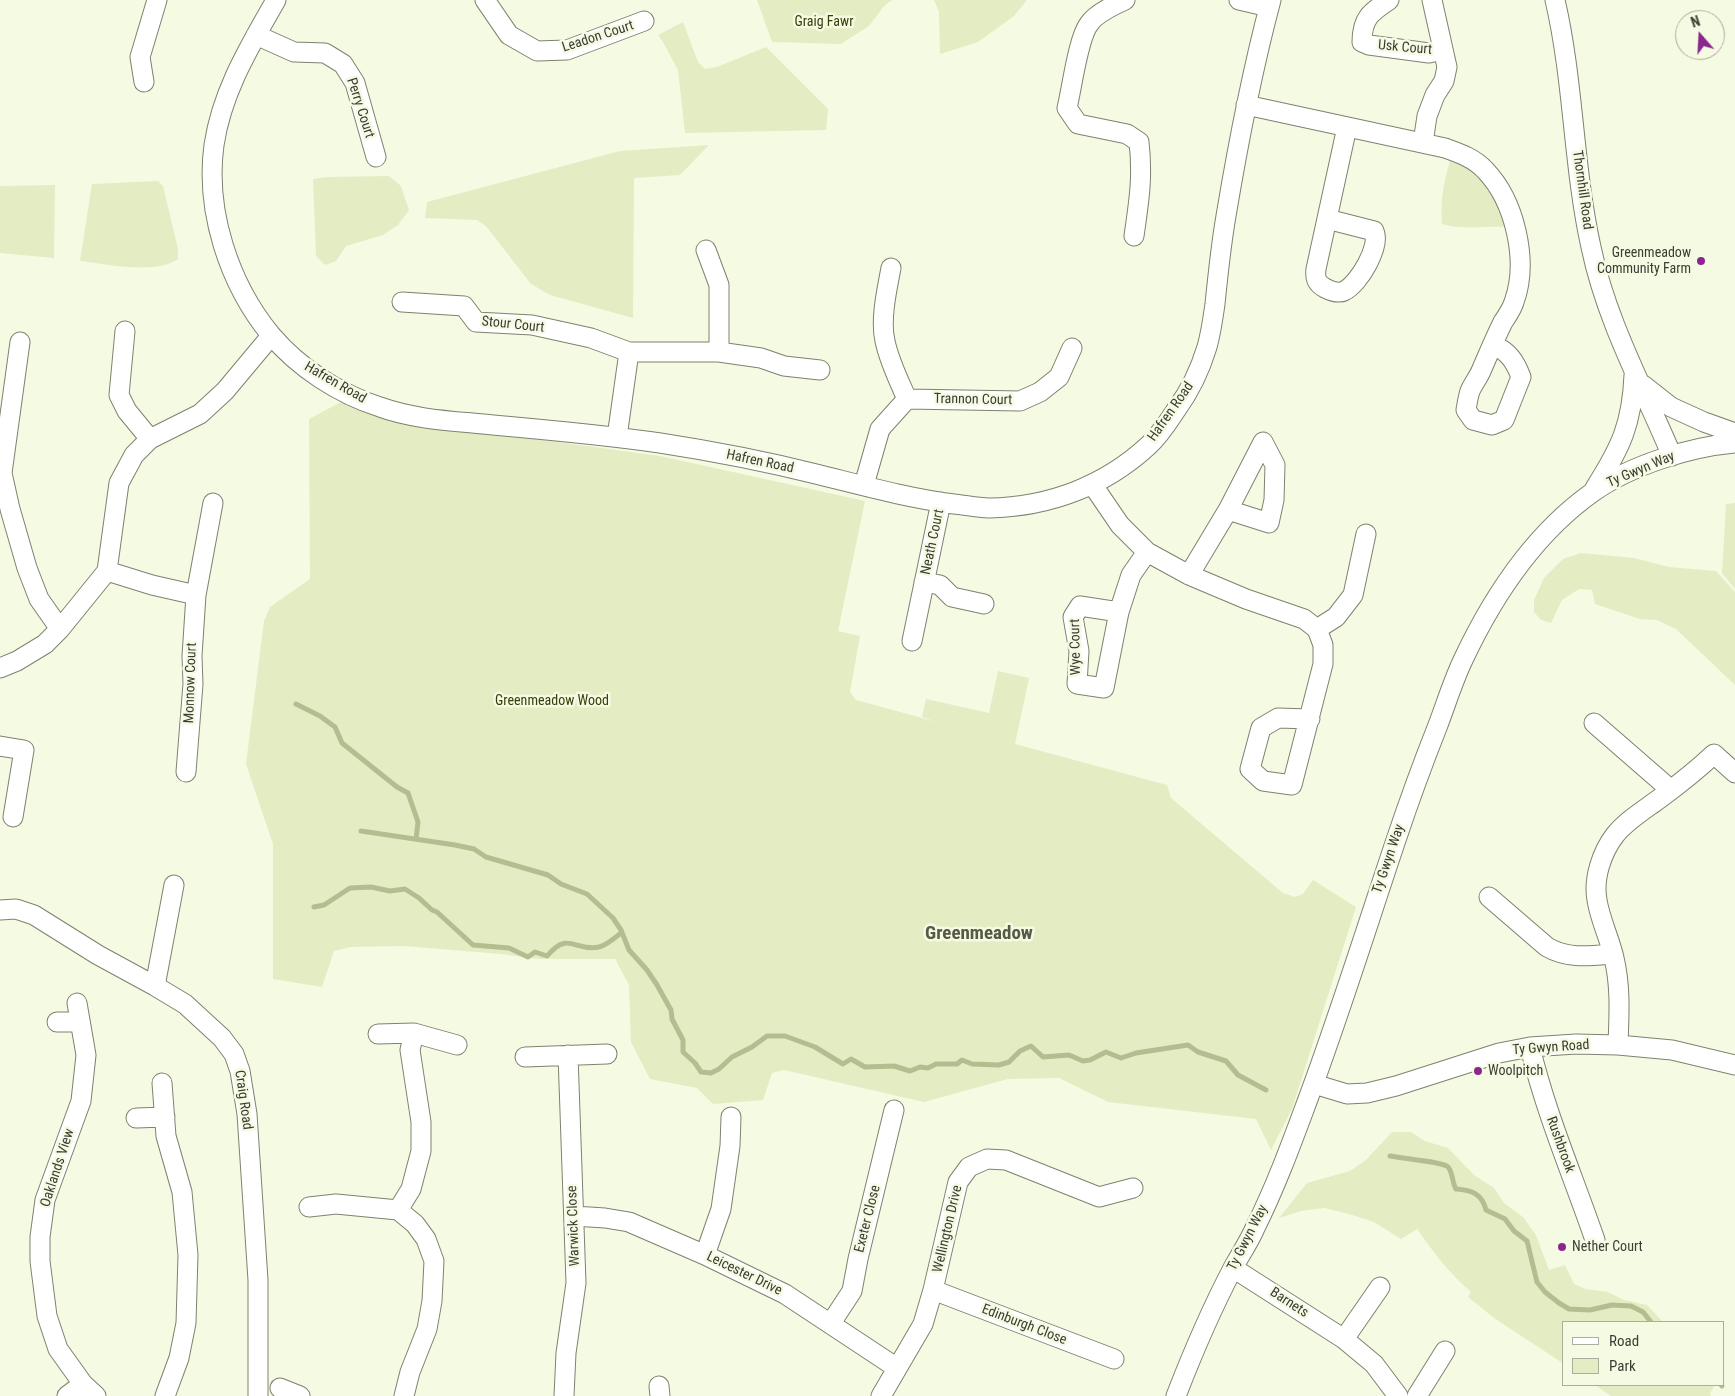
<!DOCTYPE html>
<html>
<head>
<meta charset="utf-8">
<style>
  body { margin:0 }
  #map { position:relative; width:1735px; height:1396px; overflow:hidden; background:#f5fae3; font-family:"Roboto Condensed",sans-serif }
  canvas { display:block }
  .legend { position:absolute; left:1562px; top:1321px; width:162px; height:65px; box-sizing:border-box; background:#f5fae3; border:1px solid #abae9d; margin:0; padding:6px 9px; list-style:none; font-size:15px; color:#3b3d34 }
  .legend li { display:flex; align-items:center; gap:10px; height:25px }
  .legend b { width:25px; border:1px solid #abae9d }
  .north { position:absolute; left:1675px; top:10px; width:50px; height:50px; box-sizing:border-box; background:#f5fae3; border:1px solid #abae9d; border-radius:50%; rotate:341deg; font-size:14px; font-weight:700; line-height:20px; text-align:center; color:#3b3d34 }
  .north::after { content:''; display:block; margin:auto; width:18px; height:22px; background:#8a268e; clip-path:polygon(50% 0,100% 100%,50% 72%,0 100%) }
</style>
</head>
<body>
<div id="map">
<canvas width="1735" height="1396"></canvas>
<ul class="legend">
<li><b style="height:6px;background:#fff"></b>Road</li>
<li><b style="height:14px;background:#e4ecc4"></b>Park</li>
</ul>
<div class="north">N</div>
</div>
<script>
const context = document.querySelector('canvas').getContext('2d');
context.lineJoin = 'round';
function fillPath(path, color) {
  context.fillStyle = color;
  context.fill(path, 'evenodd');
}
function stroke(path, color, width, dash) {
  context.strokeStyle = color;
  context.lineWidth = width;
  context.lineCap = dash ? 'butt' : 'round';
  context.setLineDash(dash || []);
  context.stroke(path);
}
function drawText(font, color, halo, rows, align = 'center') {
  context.font = font + ' "Roboto Condensed",sans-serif';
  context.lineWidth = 5;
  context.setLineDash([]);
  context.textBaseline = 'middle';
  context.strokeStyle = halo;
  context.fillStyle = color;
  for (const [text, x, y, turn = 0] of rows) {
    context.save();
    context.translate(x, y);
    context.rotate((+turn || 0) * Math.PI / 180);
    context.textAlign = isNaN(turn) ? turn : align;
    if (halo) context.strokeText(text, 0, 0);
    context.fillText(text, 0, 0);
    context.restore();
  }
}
const green = new Path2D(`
  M 757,0 L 892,0 L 884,6 L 869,26 L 841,44 L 772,42 Z
  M 934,0 L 1027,0 L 1014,16 L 978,42 L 940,54 L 939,12 Z
  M 683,22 L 698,62 L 705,69 L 717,67 L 766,47 L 828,109 L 826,130 L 685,133 L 678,70 L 663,42 L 658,35 Z
  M 709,145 L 680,175 L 634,178 L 633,318 L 550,295 L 531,284 L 486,226 L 477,220 L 425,218 L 427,202 L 620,151 Z
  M 1451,157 L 1480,175 L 1495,194 L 1507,227 C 1486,226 1462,230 1442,224 C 1440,199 1444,181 1451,157 Z
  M 389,176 L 401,186 L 409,210 L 398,225 L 383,235 L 346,246 L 336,261 L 325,265 L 316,256 L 313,179 L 326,177 Z
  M 158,181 L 163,186 L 178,249 L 178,259 C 156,275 106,264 80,261 L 92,184 Z
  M 55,185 L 54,258 L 0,253 L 0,186 Z
  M 343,401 L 401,423 L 506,435 L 660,456 L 865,501 L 838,631 L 860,636 L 850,692 L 856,700 L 937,722 L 922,717 L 926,699 L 989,713 L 998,671 L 1029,678 L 1015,744 L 1167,785 L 1171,798 L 1283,893 L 1295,897 L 1303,894 L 1313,880 L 1356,907 L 1292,1109 L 1271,1150 L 1256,1119 L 1108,1102 L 1059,1078 L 1008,1079 L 924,1102 L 784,1070 L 772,1073 L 763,1100 L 713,1104 L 697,1088 L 650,1079 L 631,1042 L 629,985 L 615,959 L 538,959 L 501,954 L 403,946 L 351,947 L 334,951 L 322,987 L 273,979 L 273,844 L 246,764 L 264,621 L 270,607 L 310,579 L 309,419 Z
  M 1735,503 L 1735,589 L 1722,573 L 1726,504 Z
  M 1581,553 L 1634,558 L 1669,567 L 1716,571 L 1735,592 L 1735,685 L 1676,629 L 1657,620 L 1640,619 L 1595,604 L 1592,590 L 1579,589 L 1562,600 L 1551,623 L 1541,620 L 1534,612 L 1534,600 L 1544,578 L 1563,559 Z
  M 1392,1132 L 1411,1132 L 1425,1141 L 1448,1148 L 1474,1175 L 1494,1188 L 1504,1203 L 1523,1217 L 1536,1235 L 1549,1270 L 1565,1265 L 1574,1284 L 1586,1289 L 1608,1292 L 1624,1300 L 1647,1305 L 1663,1322 L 1564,1322 L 1564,1364 L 1494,1318 L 1468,1297 L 1471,1292 C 1450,1274 1433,1252 1417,1229 L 1401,1239 L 1374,1222 L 1349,1214 L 1324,1208 L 1301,1211 L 1279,1218 L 1307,1183 L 1350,1171 L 1366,1160 Z
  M 1595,1385 L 1715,1385 L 1710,1393 L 1711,1396 L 1611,1396 Z`);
const stream = new Path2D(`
  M 296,704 L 320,716 L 335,727 L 342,743 L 397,787 L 408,793 L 418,822 L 416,839
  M 361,831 L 455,845 L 474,849 L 486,857 L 548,875 L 561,884 L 587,894 L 613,918 L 621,930 L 629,950 L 647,970 L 657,985 L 671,1010 L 672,1019 L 683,1040 L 683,1052 L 695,1063 L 701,1072 L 711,1073 L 719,1069 L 732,1057 L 752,1047 L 767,1036 L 785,1036 L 815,1047 L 843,1064 L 851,1059 L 865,1067 L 894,1066 L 910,1071 L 920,1067 L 928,1068 L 936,1064 L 957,1064 L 962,1060 L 972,1064 L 999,1065 L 1009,1062 L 1020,1051 L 1031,1046 L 1043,1057 L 1069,1055 L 1083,1061 L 1090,1060 L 1106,1052 L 1121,1058 L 1136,1053 L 1188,1045 L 1198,1052 L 1226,1061 L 1238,1075 L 1266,1090
  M 314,907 L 324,905 L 350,888 L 371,887 L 390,891 L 405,889 L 419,898 L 432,910 L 437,912 L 473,945 L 509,948 L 528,957 L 535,952 L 547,956 C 569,930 574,952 599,947 C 607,945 616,937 622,932
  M 1390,1156 C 1400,1158 1444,1162 1448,1167 C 1453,1172 1452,1183 1456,1189 C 1472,1190 1482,1194 1486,1210 L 1505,1219 L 1514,1231 L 1527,1241 L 1537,1282 L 1545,1292 L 1559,1303 L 1569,1309 L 1590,1310 L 1612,1305 L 1631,1306 L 1643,1312 L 1651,1322
  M 1721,1385 L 1722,1386`);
const minor = new Path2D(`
  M 276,0 C 250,46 222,91 214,145 C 205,211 229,284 271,335 C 299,368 339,394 380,407 C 416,420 455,421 493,425 C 549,430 605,435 660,443 C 712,451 764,461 816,474 C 861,485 907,498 954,504 C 965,505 977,508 989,508 C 1049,507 1105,486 1149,445 C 1160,435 1168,422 1176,410 C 1190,391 1200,370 1207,347 C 1211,333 1213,318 1215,304 C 1218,274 1221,245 1226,216 C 1238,144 1252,71 1271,0
  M 485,0 L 509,35 L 537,51 L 567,50 L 644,21
  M 1125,0 C 1114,5 1095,14 1089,24 C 1078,38 1072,88 1067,108 L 1078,124 L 1127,134 L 1139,142 C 1143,177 1139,201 1134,236
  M 1239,0 L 1269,7
  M 1389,0 C 1371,12 1362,18 1362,42 L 1369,45 L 1429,53 L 1443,50
  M 1555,0 C 1574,82 1573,166 1591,247 C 1606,320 1643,387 1672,456
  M 256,35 L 294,52 L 325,53 L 343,64 L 355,83 L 376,157
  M 144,82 L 140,57 L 157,0
  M 1246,105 L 1445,148 C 1459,153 1474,158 1485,170 C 1515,201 1529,261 1514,302 C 1512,309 1507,316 1503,322 C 1495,338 1488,355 1481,371 C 1478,378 1473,384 1470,391 C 1468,397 1467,404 1466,410 L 1473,420 L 1492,425 L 1504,420 L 1521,377 C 1515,361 1508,351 1493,345
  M 1423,143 L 1427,116 L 1435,95 L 1444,81 L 1447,67 L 1432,0
  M 1327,219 L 1374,231 C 1381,246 1359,284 1344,291 C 1338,294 1331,291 1325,288 C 1316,283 1315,278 1316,269 L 1347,127
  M 706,250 L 719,285 L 719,352
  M 891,268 C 887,289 880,320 885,341 C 889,361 899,381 907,399 L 1020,401 L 1040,392 L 1059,377 L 1072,348
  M 402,302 L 464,306 L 476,322 L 532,325 L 591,338 L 629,352 L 719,352 L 761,358 L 784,366 L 820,370
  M 125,331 L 119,395 L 127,411 L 150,439
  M 20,342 L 2,473 L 10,509 L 27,568 L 39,599 L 60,629
  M 1643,385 L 1671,407 L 1704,422 L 1735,433
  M 617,437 L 629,352
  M 1092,484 L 1120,525 L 1147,552 L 1189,575 L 1246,599 L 1304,619 L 1317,629 L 1323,645 L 1323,664 L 1292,785 L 1263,781 L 1250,769 L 1261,728 L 1278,718 L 1310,719
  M 864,485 L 880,429 L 907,399
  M 1595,488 C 1621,447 1632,424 1634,375
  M 107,571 L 152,585 L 196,595
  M 1189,575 L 1228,510 L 1263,442 L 1275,465 L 1274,500 L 1269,523 L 1228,510
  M 924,582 L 940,585 L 952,597 L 984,604
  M 1119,612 L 1080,606 L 1073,617 L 1079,651 L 1077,684 L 1104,688 L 1119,612 L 1131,575 L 1147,552
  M 1317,629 L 1336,617 L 1353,595 L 1366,534
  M 912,641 L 941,502
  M 0,668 L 17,661 L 45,644 L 60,629 L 107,571 L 119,483 L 134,455 L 150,439 L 200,414 L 225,391 L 271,336
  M 1594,723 L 1671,790
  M 0,746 L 24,750 L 13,817
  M 186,772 L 193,684 L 192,656 L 196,595 L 213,503
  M 1489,897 L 1547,947 C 1568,959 1589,956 1613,954
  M 0,910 L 16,909 L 34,915 L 98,955 L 155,986 L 185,1004 L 222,1038 L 234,1054 L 240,1071 L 247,1114 L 258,1280 L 258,1396
  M 155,986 L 174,885
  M 77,1003 L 86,1055 L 81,1101 L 45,1200 L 40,1237 L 40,1261 L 47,1316 L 58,1349 L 83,1384 L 96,1396
  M 57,1022 L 80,1022
  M 378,1034 L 414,1033 L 457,1045
  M 1618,1045 C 1619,1016 1621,987 1614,958 C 1610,939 1600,920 1597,900 C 1593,878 1602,852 1615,835 C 1626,821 1644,810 1659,799 C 1678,785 1697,770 1714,754 L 1735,773
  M 1530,1047 C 1546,1114 1573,1176 1595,1240
  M 525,1057 L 607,1054
  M 162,1083 L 166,1136 L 182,1192 L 188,1255 L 186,1323 L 179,1358 L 165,1396
  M 1314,1084 L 1347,1094 L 1367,1093 L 1396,1086 L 1499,1053 L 1530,1047 L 1576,1044 L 1618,1045 L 1672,1050 L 1735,1065
  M 136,1118 L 165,1117
  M 309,1207 L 336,1204 L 398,1210 L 415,1224 L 426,1239 L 434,1261 L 432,1301 L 427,1329 L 410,1372 L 404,1396
  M 398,1210 L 411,1189 L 421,1151 L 421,1122 L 410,1050 L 414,1033
  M 574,1216 L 605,1218 L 629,1222 L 705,1255 L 785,1294 L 897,1368
  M 705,1255 L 721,1209 L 730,1146 L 731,1117
  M 1233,1268 L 1344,1339 L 1374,1364 L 1398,1396
  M 933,1290 L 1114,1359
  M 831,1323 L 852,1291 L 858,1259 L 894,1110
  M 1344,1339 L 1380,1287
  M 659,1386 L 660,1396
  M 280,1388 L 300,1396
  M 67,1396 L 83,1384
  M 564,1396 L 566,1353 L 576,1283 L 568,1055
  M 881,1396 L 923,1324 L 933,1290 L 958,1182 L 969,1167 L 987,1159 L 1006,1160 L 1099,1197 L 1133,1188
  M 1176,1396 C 1193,1352 1211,1310 1233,1268 C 1240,1255 1249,1242 1255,1228 C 1276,1186 1292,1142 1308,1099 C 1340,1013 1367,926 1396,840 C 1409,801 1423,763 1438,725 C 1446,704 1453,681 1463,660 C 1493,596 1535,533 1593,492 C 1631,465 1690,447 1735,443
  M 1417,1396 L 1445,1351`);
const markers = [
  [1701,261,5,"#8a268e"],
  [1478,1071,5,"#8a268e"],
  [1562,1247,5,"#8a268e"]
];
const parkNames = [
  ["Graig Fawr",824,22],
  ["Greenmeadow Wood",552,701]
];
const streetNames = [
  ["Leadon Court",598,37,-18],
  ["Usk Court",1405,48,5],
  ["Perry Court",360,108,72],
  ["Thornhill Road",1582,190,82],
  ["Stour Court",513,325,6],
  ["Hafren Road",335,383,30],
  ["Trannon Court",973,400,1],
  ["Hafren Road",1171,412,-55],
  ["Hafren Road",760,462,12],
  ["Ty Gwyn Way",1641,470,-23],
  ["Neath Court",933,542,-78],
  ["Wye Court",1076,647,-91],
  ["Monnow Court",191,683,-88],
  ["Ty Gwyn Way",1389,859,-71],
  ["Ty Gwyn Road",1551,1048,-4],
  ["Craig Road",243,1100,82],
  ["Rushbrook",1560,1145,70],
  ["Oaklands View",58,1168,-72],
  ["Exeter Close",868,1219,-76],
  ["Warwick Close",574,1226,-92],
  ["Wellington Drive",948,1229,-77],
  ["Ty Gwyn Way",1248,1238,-63],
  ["Leicester Drive",744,1274,26],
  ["Barnets",1289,1303,33],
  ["Edinburgh Close",1024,1325,21]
];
const poiNames = [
  ["Greenmeadow",1691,253,"right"],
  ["Community Farm",1691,269,"right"],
  ["Woolpitch",1488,1071],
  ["Nether Court",1572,1247]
];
const districtNames = [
  ["Greenmeadow",979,934]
];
fillPath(green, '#e4ecc4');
stroke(stream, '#b5bd90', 5);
stroke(minor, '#7e826e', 21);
stroke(minor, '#fff', 19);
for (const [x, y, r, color] of markers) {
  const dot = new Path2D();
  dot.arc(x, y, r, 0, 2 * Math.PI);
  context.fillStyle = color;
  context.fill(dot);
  stroke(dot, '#f5fae3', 2);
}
drawText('14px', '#383e08', '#f5fae3', parkNames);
drawText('14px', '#3b3d34', '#f5fae3', streetNames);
drawText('14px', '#3b3d34', '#f5fae3', poiNames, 'left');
drawText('bold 19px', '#555946', '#f5fae3', districtNames);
</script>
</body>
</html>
